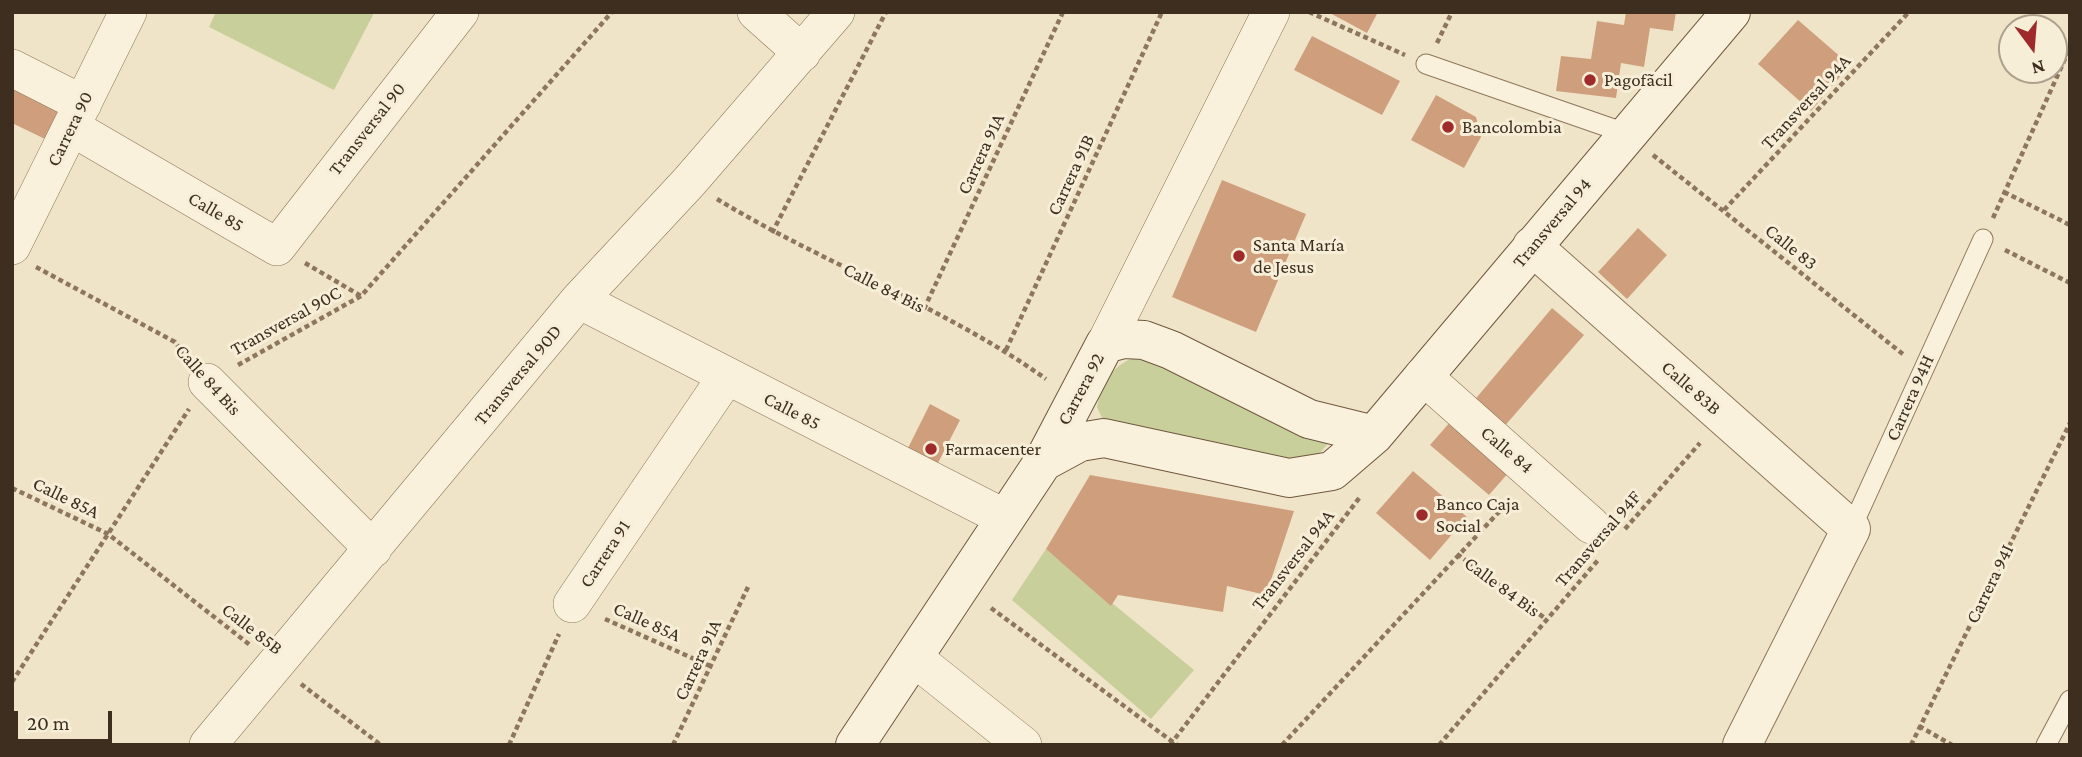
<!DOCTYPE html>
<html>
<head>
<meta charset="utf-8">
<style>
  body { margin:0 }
  #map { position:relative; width:2082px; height:757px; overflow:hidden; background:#f0e4c8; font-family:"Crimson Pro",serif }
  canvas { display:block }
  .frame { position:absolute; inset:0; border:14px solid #3d2e20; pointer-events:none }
  .north { position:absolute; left:1998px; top:14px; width:70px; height:70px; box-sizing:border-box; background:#f7eed8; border:2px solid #ada18e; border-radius:50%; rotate:164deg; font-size:19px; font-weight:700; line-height:28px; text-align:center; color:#3d2e20 }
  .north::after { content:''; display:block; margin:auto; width:24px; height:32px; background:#9e2a2b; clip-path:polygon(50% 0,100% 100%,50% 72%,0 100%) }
  .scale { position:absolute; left:14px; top:711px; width:98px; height:32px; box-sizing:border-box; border:4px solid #3d2e20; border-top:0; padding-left:9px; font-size:21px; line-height:24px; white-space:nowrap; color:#3d2e20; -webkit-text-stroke:5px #f7eed8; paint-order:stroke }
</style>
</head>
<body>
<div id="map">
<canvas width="2082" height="757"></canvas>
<div class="frame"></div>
<div class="north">N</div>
<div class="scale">20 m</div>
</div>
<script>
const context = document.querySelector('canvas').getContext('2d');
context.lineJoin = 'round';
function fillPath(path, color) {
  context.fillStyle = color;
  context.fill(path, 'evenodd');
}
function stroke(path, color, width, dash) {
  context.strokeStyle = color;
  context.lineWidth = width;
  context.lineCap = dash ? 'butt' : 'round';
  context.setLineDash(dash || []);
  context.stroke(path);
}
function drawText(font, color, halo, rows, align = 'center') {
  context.font = font + ' "Crimson Pro",serif';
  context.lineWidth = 6;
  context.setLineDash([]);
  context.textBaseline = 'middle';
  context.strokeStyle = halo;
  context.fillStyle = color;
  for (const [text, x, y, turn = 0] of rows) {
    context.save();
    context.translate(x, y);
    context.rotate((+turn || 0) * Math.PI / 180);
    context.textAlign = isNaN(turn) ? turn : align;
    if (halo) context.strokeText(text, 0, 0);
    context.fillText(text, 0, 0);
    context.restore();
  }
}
const green = new Path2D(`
  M 216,12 L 373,12 L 374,13 L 334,90 L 209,27 Z
  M 1152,352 L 1332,439 L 1318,455 L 1299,463 L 1123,428 L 1102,418 L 1097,407 C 1104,372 1119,360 1152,352 Z
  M 1046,549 L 1194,670 L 1151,719 L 1012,600 Z`);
const building = new Path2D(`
  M 1328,12 L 1378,12 L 1367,33 Z
  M 1626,12 L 1676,12 L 1673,31 L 1650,28 L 1644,67 L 1621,63 L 1616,98 L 1556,91 L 1561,56 L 1591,59 L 1597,21 L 1624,25 Z
  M 1798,20 L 1850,65 L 1811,111 L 1758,64 Z
  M 1312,36 L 1400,81 L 1382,115 L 1294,70 Z
  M 12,83 L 61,105 L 45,139 L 12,123 Z
  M 1436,95 L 1476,117 L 1481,137 L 1464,168 L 1411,140 Z
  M 1222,180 L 1306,214 L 1256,332 L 1172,297 Z
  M 1638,228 L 1667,255 L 1627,299 L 1598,272 Z
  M 1552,308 L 1584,335 L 1502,429 L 1472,403 Z
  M 930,404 L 960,420 L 937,465 L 907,450 Z
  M 1451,421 L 1510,471 L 1489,495 L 1430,445 Z
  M 1413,471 L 1467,517 L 1430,560 L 1376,513 Z
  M 1090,475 L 1294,511 L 1266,595 L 1227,586 L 1223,612 L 1118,595 L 1111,606 L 1046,549 Z`);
const path = new Path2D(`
  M 1309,12 L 1405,55
  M 1437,43 L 1452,12
  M 1653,155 L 1904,355
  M 2004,192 L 2070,225
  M 717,199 C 824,264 945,307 1046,379
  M 1724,210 L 1909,12
  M 1993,218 L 2070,48
  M 772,233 L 886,12
  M 2005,250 L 2070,283
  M 305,263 L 361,296
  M 36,267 L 175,342 L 186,357
  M 924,309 L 1063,12
  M 1006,350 L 1162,12
  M 238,365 L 361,296 L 612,12
  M 12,488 L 108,534 L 250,645
  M 1625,529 L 1700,443
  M 1457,554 L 1546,619
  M 991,608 L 1177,745
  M 605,619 L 710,666
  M 12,682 L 189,409
  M 301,684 L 381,745
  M 1919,726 L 1952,745
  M 509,745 L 559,634
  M 673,745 L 748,587
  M 1170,745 L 1360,497
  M 1282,745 L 1510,500
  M 1439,745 L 1599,559
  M 1911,745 L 2070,423`);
const service = new Path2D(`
  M 1426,64 L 1628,134
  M 1851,529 L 1983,239
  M 2046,745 L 2070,700`);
const minor = new Path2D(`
  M 756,12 L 802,53
  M 12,68 L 83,104
  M 71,127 L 277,247 L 460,12
  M 12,246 L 128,12
  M 579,300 L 1005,518
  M 1105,344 L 1271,12
  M 1423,376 L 1591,525
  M 207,382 L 373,549
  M 572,604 L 726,377
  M 913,657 L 1023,745
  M 208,745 L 579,300 L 689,182 L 836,12`);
const tertiary = new Path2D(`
  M 1532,246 L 1851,529 L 1742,745`);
const secondary = new Path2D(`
  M 1043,462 L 1080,442 L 1104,438 L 1289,478 L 1332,471 L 1374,435 L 1731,12
  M 855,745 L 1043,462 L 1105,344 L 1124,339 L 1144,340 L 1171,350 L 1309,419 L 1374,435`);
const markers = [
  [1590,80,7,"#9e2a2b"],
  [1448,127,7,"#9e2a2b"],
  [1239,256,7,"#9e2a2b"],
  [931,449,7,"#9e2a2b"],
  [1422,515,7,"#9e2a2b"]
];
const poiNames = [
  ["Pagofãcil",1604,80],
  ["Bancolombia",1462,127],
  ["Santa María",1253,245],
  ["de Jesus",1253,267],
  ["Farmacenter",945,449],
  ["Banco Caja",1436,504],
  ["Social",1436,526]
];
const streetNames = [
  ["Transversal 94A",1806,102,-47],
  ["Carrera 90",70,129,-64],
  ["Transversal 90",367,129,-52],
  ["Carrera 91A",981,154,-65],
  ["Carrera 91B",1071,175,-65],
  ["Calle 85",216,212,30],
  ["Transversal 94",1552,223,-50],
  ["Calle 83",1791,247,39],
  ["Calle 84 Bis",884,288,27],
  ["Transversal 90C",286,321,-29],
  ["Transversal 90D",518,375,-50],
  ["Calle 84 Bis",208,380,48],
  ["Calle 83B",1691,388,41],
  ["Carrera 92",1081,389,-62],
  ["Carrera 94H",1910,398,-66],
  ["Calle 85",792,411,27],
  ["Calle 84",1507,450,40],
  ["Calle 85A",66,498,26],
  ["Transversal 94F",1598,539,-49],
  ["Carrera 91",605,554,-57],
  ["Transversal 94A",1293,560,-52],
  ["Carrera 94I",1990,584,-64],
  ["Calle 84 Bis",1502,587,36],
  ["Calle 85A",647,622,24],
  ["Calle 85B",252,629,38],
  ["Carrera 91A",698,660,-65]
];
fillPath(green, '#c9cf9b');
fillPath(building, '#cf9f7d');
stroke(service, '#8d765c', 21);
stroke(minor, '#8d765c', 38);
stroke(tertiary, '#8d765c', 40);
stroke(secondary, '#6f573f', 40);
stroke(path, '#8d765c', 4.5, [5, 3.5]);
stroke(service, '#faf1dc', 19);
stroke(minor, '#faf1dc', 37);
stroke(tertiary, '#faf1dc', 38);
stroke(secondary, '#faf1dc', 38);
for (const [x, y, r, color] of markers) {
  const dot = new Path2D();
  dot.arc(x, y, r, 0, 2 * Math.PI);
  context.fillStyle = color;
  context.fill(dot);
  stroke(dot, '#f7eed8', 2.5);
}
drawText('19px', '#3d2e20', '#f7eed8', poiNames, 'left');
drawText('19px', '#3d2e20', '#f7eed8', streetNames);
</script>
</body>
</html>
